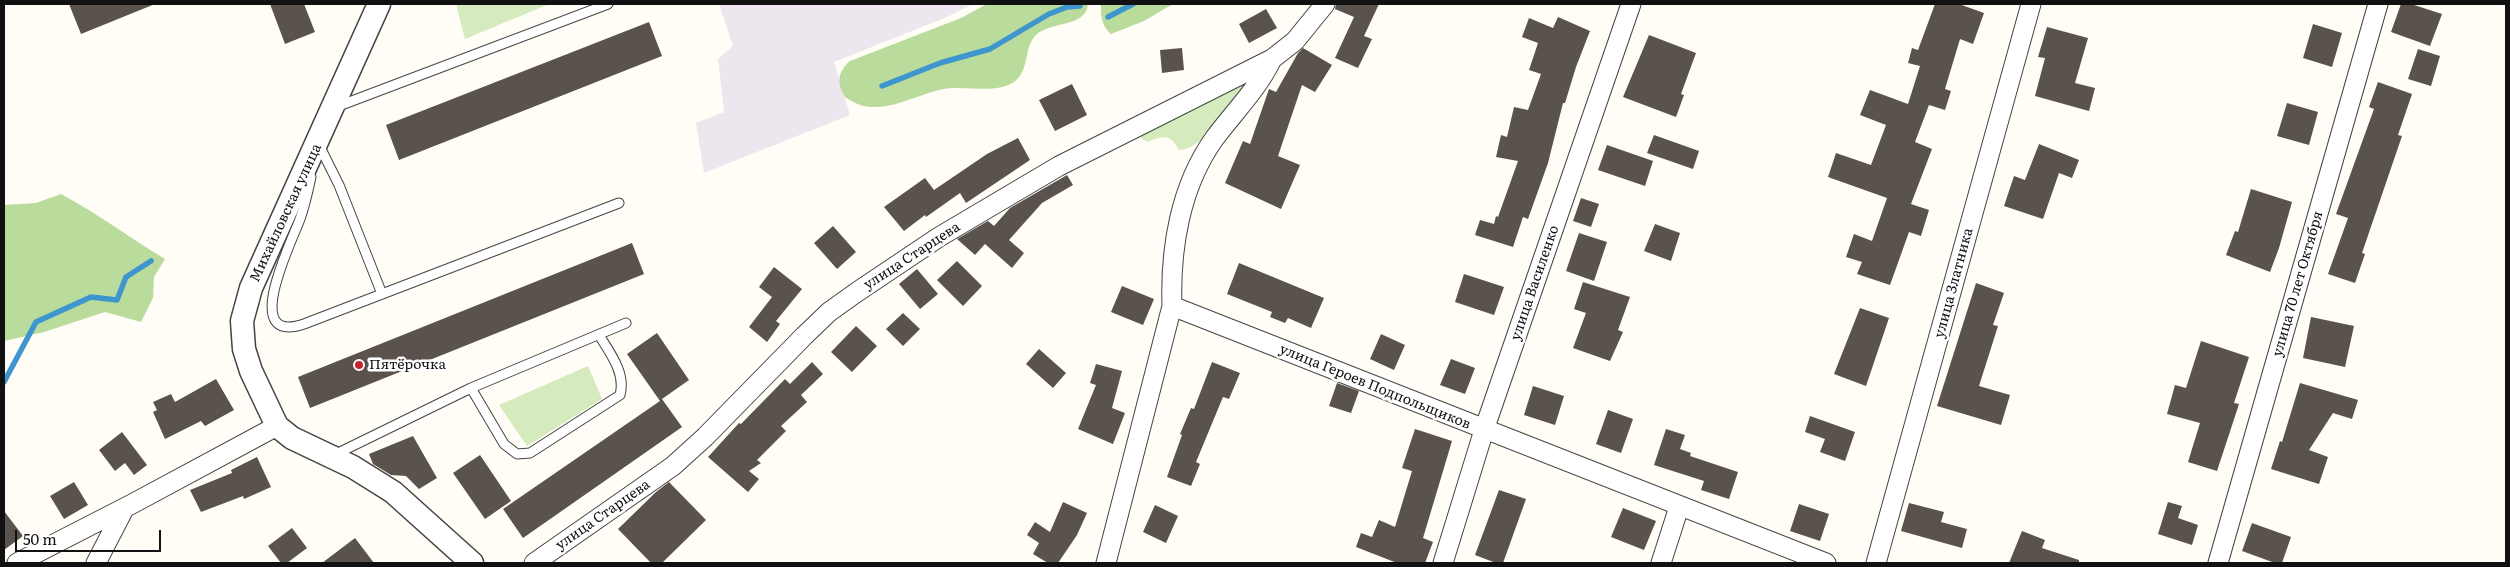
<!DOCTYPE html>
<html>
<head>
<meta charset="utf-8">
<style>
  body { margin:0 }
  #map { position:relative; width:2510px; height:567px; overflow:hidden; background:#fffdf5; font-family:Literata,serif }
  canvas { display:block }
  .frame { position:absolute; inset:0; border:5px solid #111; pointer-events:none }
  .scale { position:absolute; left:15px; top:530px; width:146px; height:22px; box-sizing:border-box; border:2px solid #111; border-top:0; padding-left:6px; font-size:15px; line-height:18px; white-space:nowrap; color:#111; -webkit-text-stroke:4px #fff; paint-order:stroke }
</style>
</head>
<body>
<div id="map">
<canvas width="2510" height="567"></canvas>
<div class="frame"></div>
<div class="scale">50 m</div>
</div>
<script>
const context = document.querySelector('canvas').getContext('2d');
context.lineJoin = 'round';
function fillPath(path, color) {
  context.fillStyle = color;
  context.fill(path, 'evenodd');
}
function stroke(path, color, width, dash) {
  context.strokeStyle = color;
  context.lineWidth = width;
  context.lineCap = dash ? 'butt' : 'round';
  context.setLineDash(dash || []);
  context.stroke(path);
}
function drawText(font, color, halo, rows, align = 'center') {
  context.font = font + ' Literata,serif';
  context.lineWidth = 5;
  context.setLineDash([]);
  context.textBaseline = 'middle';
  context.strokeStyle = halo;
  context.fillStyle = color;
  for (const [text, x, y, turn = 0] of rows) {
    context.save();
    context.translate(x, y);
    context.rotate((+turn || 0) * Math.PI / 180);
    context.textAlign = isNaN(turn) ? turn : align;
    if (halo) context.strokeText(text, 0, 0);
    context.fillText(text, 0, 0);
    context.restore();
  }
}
const industrial = new Path2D(`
  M 719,4 L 973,4 L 947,17 L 834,62 L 850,115 L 704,173 L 696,123 L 724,112 L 718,59 L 733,46 Z`);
const green = new Path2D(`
  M 456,4 L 549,4 L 465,39 Z
  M 1241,83 L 1245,85 L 1245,90 C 1231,105 1201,151 1179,150 C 1169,133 1165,136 1147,142 L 1141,138 L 1141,134 Z
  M 588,366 L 602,399 L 527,446 L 499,405 Z`);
const forest = new Path2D(`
  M 987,4 L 1088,4 C 1086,28 1050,21 1036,35 C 1023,48 1030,71 1014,82 C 997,93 973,87 954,88 C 926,89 901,108 873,107 C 862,107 854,103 845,97 C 836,82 838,72 850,61 L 961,18 Z
  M 1101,4 L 1173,4 L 1144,21 L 1111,34 C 1101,25 1101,17 1101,4 Z
  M 61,194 C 97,213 130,238 165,259 L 154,277 L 153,298 L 141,322 L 105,312 L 44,332 L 4,341 L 4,205 L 36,203 Z`);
const stream = new Path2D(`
  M 1108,17 L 1133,4
  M 882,86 L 940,63 L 990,49 L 1049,14 L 1067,7 L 1080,6
  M 4,382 L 36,322 L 91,297 L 117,300 L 126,277 L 151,261`);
const building = new Path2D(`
  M 69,4 L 155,4 L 81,34 Z
  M 270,4 L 304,4 L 315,32 L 285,44 Z
  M 1336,4 L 1379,4 L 1364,36 L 1372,39 L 1358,68 L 1335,58 L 1354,17 L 1335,9 Z
  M 1935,4 L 1959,4 L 1984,13 L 1973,44 L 1960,39 L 1945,89 L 1951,91 L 1945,110 L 1929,105 L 1915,142 L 1932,149 L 1911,204 L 1929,210 L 1921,236 L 1909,232 L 1890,285 L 1857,274 L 1862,262 L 1846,257 L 1854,234 L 1872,241 L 1887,198 L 1828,177 L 1836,153 L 1871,165 L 1886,125 L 1860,115 L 1870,90 L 1908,104 L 1920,66 L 1908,63 L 1912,48 L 1918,50 Z
  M 2401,4 L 2411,4 L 2442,14 L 2430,46 L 2391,32 Z
  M 1266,9 L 1277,28 L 1249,43 L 1239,24 Z
  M 1558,17 L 1590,31 L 1576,67 L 1565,103 L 1563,103 L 1548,163 L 1528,219 L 1523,217 L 1513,247 L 1475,235 L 1480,220 L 1494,224 L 1496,216 L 1498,217 L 1518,161 L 1496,157 L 1501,135 L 1507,137 L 1514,107 L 1528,110 L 1541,74 L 1529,70 L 1538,43 L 1522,37 L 1529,18 L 1553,28 Z
  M 649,22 L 662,56 L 399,160 L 386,125 Z
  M 2313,24 L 2342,33 L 2332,67 L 2303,58 Z
  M 2047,27 L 2088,38 L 2075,83 L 2095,88 L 2089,111 L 2035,96 L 2045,58 L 2038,57 Z
  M 1649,35 L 1696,53 L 1681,94 L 1684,95 L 1676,117 L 1623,97 Z
  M 1182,48 L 1184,70 L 1162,73 L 1160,50 Z
  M 1303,48 L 1332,65 L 1315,92 L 1302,85 L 1278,156 L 1300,165 L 1281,209 L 1225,183 L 1243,141 L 1250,144 L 1269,89 L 1276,92 L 1298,53 Z
  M 2418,49 L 2440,56 L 2431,86 L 2408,79 Z
  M 2378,82 L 2412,94 L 2398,135 L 2402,136 L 2362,253 L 2365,254 L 2355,283 L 2328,274 L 2348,218 L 2336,214 L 2374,109 L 2369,107 Z
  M 1072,84 L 1087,115 L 1055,131 L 1039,100 Z
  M 2287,103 L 2318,112 L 2309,145 L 2277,136 Z
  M 1654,135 L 1699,151 L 1693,169 L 1647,153 Z
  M 1018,138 L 1030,160 L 966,203 L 960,193 L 926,217 L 925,215 L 904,231 L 884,207 L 925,178 L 934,190 L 987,154 Z
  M 2039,144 L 2079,160 L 2072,178 L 2059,173 L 2043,219 L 2004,206 L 2014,176 L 2025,180 Z
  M 1607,145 L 1653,161 L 1645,186 L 1598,170 Z
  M 1067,175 L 1073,185 L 1042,203 L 1009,240 L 1024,253 L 1012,268 L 985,244 L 975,255 L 957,239 L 988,221 L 994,226 L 1010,208 Z
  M 2251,189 L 2292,202 L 2279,248 L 2270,272 L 2226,255 L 2235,231 L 2238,232 Z
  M 1581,198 L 1599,204 L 1591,227 L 1573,221 Z
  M 1655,224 L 1680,233 L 1671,261 L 1644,251 Z
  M 833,226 L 856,252 L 837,269 L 814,243 Z
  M 1579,233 L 1607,242 L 1594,281 L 1566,271 Z
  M 632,243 L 644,274 L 310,408 L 298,377 Z
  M 957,261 L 982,286 L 963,306 L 937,280 Z
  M 1239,263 L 1324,298 L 1311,328 L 1288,318 L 1285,323 L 1270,317 L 1272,312 L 1227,294 Z
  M 774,267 L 802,289 L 776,321 L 780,324 L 767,342 L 749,327 L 772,297 L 759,287 Z
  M 917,269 L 938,294 L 920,309 L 899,284 Z
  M 1464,274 L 1504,287 L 1494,315 L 1455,302 Z
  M 1583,282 L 1630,297 L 1618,330 L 1623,332 L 1610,361 L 1573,348 L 1586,313 L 1574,309 Z
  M 1976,283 L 2004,293 L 1993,325 L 1998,326 L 1979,386 L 2010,395 L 2001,425 L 1937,406 Z
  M 1122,286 L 1154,299 L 1143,325 L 1111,312 Z
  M 1860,308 L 1889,318 L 1866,386 L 1834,374 Z
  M 903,313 L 920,329 L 903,346 L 886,329 Z
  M 2311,317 L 2354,326 L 2345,367 L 2303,358 Z
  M 856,326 L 877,346 L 852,372 L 831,352 Z
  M 657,333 L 689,380 L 662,399 L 682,427 L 523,538 L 503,509 L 660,401 L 627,354 Z
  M 1381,334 L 1405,345 L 1394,370 L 1370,359 Z
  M 2201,341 L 2249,357 L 2234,403 L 2239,404 L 2217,471 L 2188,462 L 2200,423 L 2167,414 L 2175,385 L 2186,388 Z
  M 1039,349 L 1066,373 L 1053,388 L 1026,364 Z
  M 1451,359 L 1475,368 L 1465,394 L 1440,385 Z
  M 812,362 L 823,374 L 801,395 L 807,402 L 781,426 L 786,431 L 757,460 L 761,463 L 749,471 L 759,479 L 748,492 L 708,457 L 739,423 L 741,424 L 785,379 L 790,384 Z
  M 1212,362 L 1240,373 L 1229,399 L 1223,397 L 1196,462 L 1200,464 L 1191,486 L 1167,477 L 1182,435 L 1180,434 L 1191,408 L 1194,409 Z
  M 1096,364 L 1122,371 L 1112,408 L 1125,413 L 1113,444 L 1078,429 L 1096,385 L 1090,383 Z
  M 216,379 L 234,410 L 205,426 L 201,421 L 165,439 L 153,412 L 157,410 L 153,402 L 171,394 L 175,402 Z
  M 1337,383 L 1359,391 L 1351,413 L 1329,406 Z
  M 2300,383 L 2358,400 L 2352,419 L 2333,413 L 2309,450 L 2328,457 L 2319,484 L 2271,469 L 2280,441 L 2282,442 Z
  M 1533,386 L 1564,396 L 1555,425 L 1524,415 Z
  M 1608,410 L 1633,419 L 1621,453 L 1596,444 Z
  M 1810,416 L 1855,432 L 1845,461 L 1820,452 L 1825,439 L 1805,432 Z
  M 1415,429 L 1452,441 L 1423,538 L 1433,542 L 1425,563 L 1397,563 L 1356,547 L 1361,533 L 1372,537 L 1379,520 L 1395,527 L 1412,471 L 1402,468 Z
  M 1666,429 L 1685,435 L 1680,449 L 1691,453 L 1690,456 L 1738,472 L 1729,499 L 1701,490 L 1704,481 L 1654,465 Z
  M 122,432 L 147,465 L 134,475 L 125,463 L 115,471 L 99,450 Z
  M 413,436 L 437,478 L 419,489 L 406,476 L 391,475 L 373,464 L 369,454 Z
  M 480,455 L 511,501 L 485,519 L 453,473 Z
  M 257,457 L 271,487 L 244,499 L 243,496 L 201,512 L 190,490 L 232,473 L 231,470 Z
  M 74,482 L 88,505 L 64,519 L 50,496 Z
  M 669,482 L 706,520 L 662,563 L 651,563 L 618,529 L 656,492 Z
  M 1499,490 L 1526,499 L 1503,563 L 1496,563 L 1475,555 Z
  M 1063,502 L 1087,513 L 1077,535 L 1058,563 L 1048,563 L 1033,554 L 1039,543 L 1027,535 L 1035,522 L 1050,532 Z
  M 2168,502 L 2182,506 L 2178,518 L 2198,525 L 2192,545 L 2158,534 Z
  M 1909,503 L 1944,512 L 1941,522 L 1967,529 L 1962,548 L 1901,531 Z
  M 1799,504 L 1829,514 L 1820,541 L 1790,531 Z
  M 1155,505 L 1178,516 L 1166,543 L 1143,532 Z
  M 1623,508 L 1656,521 L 1644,550 L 1611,537 Z
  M 4,511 L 23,536 L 4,550 Z
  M 2252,523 L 2291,537 L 2282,563 L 2275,563 L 2242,551 Z
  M 292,528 L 307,548 L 287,563 L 281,563 L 268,546 Z
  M 2022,531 L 2045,540 L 2042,548 L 2079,560 L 2079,563 L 2009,563 Z
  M 355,538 L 374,563 L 322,563 Z`);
const service = new Path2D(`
  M 336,107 L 608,4
  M 318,143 L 339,185 L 382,294
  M 311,177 C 308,191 305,205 300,219 C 292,241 239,346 304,324 L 619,203
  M 471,388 L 504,444 L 517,454 L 530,453 L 620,395 C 626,373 610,353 599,335
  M 334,455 L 471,388 L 626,323`);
const minor = new Path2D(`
  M 1172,306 L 1826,563
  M 17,563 L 132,504 L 277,426
  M 96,563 L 124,509
  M 534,563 L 673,466 L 705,437 L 804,336 L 829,312 L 857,292 L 939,237 L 1059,166 L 1272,59 L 1295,41 L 1325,4
  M 1106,563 L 1172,306 C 1170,249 1180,187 1214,139 C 1234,112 1257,90 1272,59
  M 1443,563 L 1484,430 L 1631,4
  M 1661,563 L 1679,507
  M 1876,563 L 2031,4
  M 2218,563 L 2378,4`);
const tertiary = new Path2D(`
  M 379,4 L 251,288 L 242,321 L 244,349 L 251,371 L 277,426 L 292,438 L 353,467 L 393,492 L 472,563`);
const markers = [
  [359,365,5,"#c4262e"]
];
const streetNames = [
  ["Михайловская улица",286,213,-65],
  ["улица Старцева",912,256,-33],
  ["улица Василенко",1535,283,-71],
  ["улица Златника",1954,283,-75],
  ["улица 70 лет Октября",2298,284,-74],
  ["улица Героев Подпольщиков",1375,387,22],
  ["улица Старцева",603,515,-35]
];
const poiNames = [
  ["Пятёрочка",369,365]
];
fillPath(industrial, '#eee6ef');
fillPath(green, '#d5ebbd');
fillPath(forest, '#b9dc9c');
stroke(stream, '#3f96cf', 5.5);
fillPath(building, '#5a524d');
stroke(service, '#444', 11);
stroke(minor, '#444', 21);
stroke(tertiary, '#444', 25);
stroke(service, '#fff', 9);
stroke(minor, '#fff', 19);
stroke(tertiary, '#fff', 22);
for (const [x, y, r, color] of markers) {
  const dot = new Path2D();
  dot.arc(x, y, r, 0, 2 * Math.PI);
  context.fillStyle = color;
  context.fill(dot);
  stroke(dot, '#fff', 2);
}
drawText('14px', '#111', '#fff', streetNames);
drawText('14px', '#111', '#fff', poiNames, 'left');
</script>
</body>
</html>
